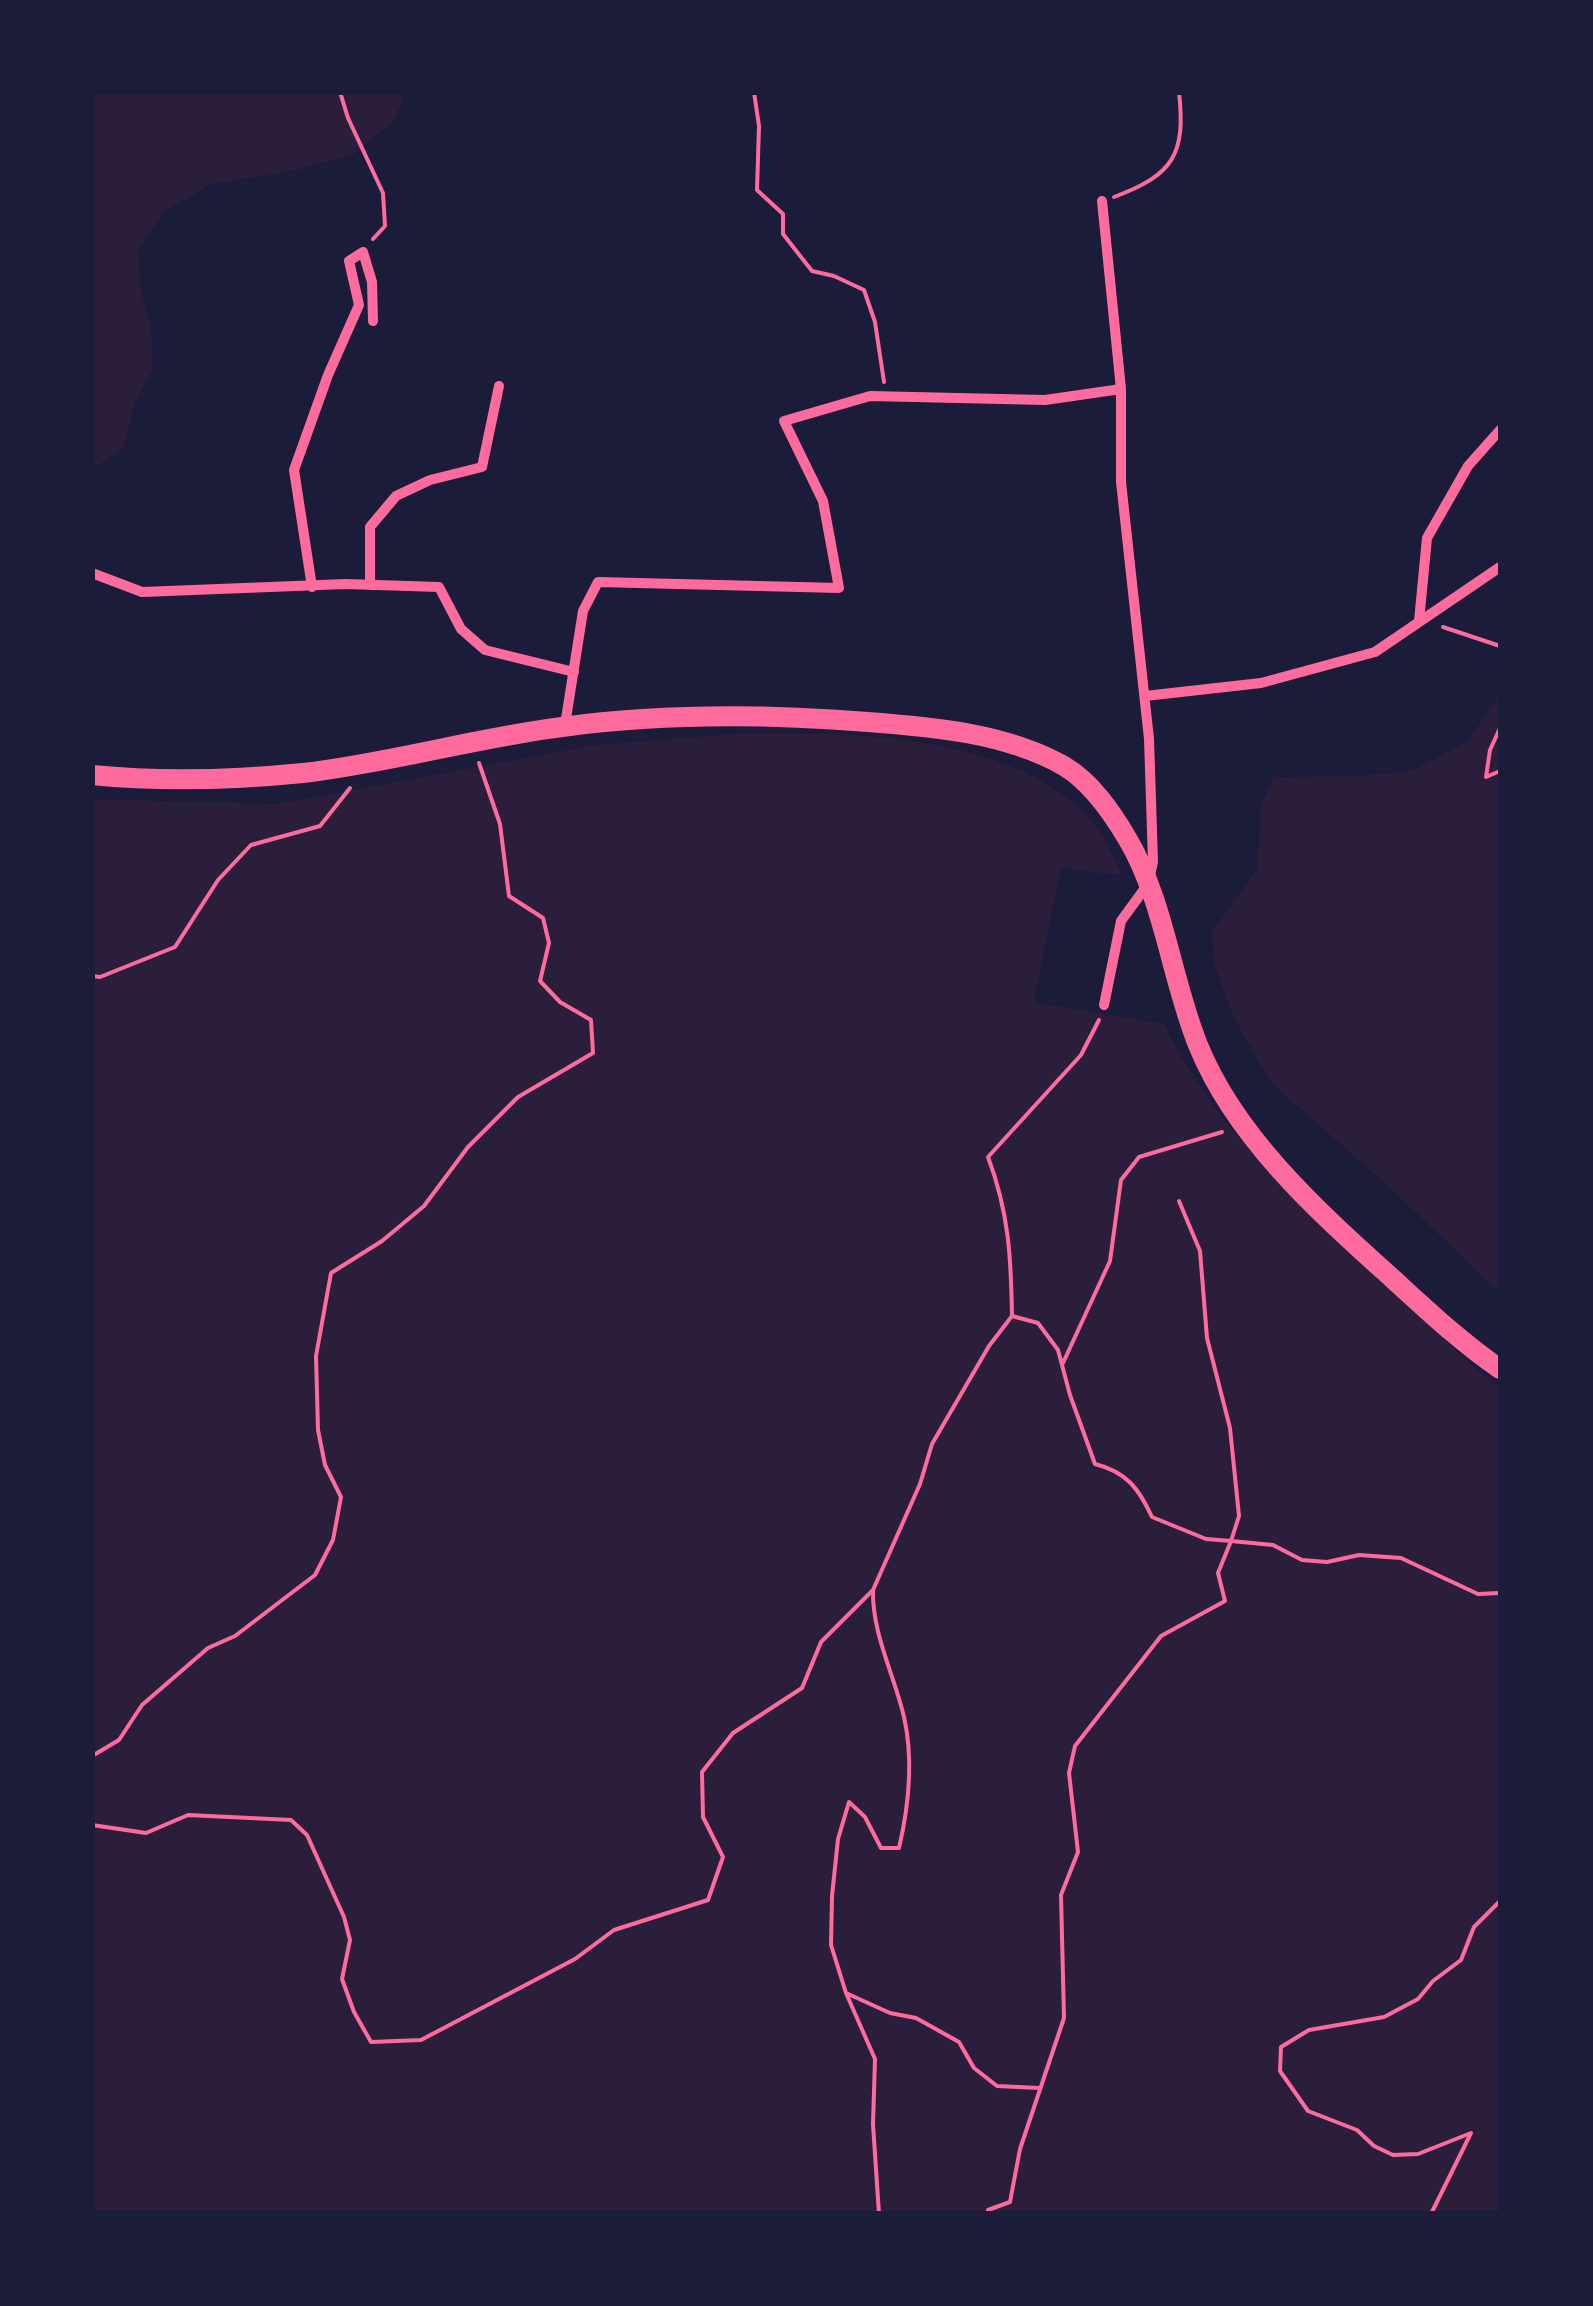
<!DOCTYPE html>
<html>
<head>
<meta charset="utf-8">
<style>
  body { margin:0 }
  #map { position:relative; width:1593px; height:2306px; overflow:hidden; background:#1b1b3a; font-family:Roboto,sans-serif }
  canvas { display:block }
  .frame { position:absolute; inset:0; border:95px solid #1b1b3a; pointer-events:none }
</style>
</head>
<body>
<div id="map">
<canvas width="1593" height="2306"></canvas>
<div class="frame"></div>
</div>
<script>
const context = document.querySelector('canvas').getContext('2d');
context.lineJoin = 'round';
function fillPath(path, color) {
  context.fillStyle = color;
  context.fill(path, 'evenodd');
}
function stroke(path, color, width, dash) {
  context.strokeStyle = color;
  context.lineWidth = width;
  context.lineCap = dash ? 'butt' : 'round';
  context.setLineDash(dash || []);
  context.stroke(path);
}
const green = new Path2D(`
  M 93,93 L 406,93 L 394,121 L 351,156 L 288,172 L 212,184 L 165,211 L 138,249 L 141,292 L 151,326 L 153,369 L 135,403 L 124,448 L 93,469 Z
  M 1500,694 L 1500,1293 L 1387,1185 L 1271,1083 L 1235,1020 L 1214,965 L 1212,932 L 1257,869 L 1261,805 L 1274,777 L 1357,776 L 1412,771 L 1468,741 Z
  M 746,733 C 853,733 990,733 1077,805 C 1099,824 1110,850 1123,876 L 1061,868 L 1034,1002 L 1164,1024 C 1219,1138 1318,1220 1409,1304 C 1438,1331 1467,1366 1500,1386 L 1500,2213 L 93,2214 L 93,799 L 277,804 L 595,745 Z`);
const path = new Path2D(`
  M 340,92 L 348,118 L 383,193 L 385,226 L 373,239
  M 754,92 L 759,126 L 757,190 L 783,214 L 783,234 L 812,271 L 834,276 L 864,290 L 875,322 L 884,382
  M 1114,197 C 1173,175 1186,155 1179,92
  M 1443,627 L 1500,646
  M 1500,728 L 1490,750 L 1486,777 L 1500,771
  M 92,976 L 100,977 L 175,947 L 218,880 L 251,845 L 320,826 L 350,788
  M 1179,1201 L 1200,1251 L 1207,1338 L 1230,1428 L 1239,1516 L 1231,1541 L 1273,1545 L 1302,1560 L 1327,1562 L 1359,1555 L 1401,1558 L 1478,1594 L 1500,1593
  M 1012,1316 C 1011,1257 1009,1213 988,1157 L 1081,1055 L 1099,1020
  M 1063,1363 L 1110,1261 L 1121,1180 L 1139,1157 L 1222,1132
  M 873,1590 C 872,1634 894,1674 904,1717 C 914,1761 909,1805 899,1848 L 881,1848 L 865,1817 L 849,1802 L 838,1839 L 832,1896 L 831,1945 L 846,1993 L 875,2059 L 873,2124 L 879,2214
  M 92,1756 L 119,1740 L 142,1705 L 208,1648 L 235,1636 L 315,1575 L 333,1540 L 341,1497 L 325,1465 L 318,1430 L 316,1356 L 331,1273 L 382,1241 L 424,1206 L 468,1147 L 518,1097 L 593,1053 L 591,1020 L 560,1002 L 540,981 L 549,943 L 543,918 L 509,896 L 500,824 L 479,763
  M 92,1825 L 146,1833 L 188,1815 L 291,1820 L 307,1835 L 344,1917 L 350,1940 L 342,1979 L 354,2012 L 371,2042 L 421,2040 L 575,1959 L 614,1930 L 708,1900 L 723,1857 L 703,1817 L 702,1772 L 733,1733 L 802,1688 L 821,1642 L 873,1590 L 920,1484 L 932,1444 L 989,1346 L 1012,1316
  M 846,1993 L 890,2013 L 916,2018 L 959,2042 L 974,2068 L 997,2086 L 1039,2088
  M 988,2214 L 988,2210 L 1010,2202 L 1020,2149 L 1064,2018 L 1061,1895 L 1078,1852 L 1069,1773 L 1075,1746 L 1161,1636 L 1225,1601 L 1218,1573 L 1231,1541 L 1206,1539 L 1152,1517 C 1139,1489 1127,1472 1095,1464 L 1070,1395 L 1058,1350 L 1038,1323 L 1012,1316
  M 1431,2214 L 1471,2133 L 1418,2154 L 1393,2155 L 1374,2146 L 1357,2130 L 1308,2111 L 1280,2071 L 1281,2047 L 1309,2030 L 1384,2017 L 1418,1999 L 1433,1981 L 1461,1960 L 1474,1927 L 1500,1901`);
const minor = new Path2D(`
  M 1102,201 L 1121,389
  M 92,573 L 142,592 L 346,584 L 439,587 L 461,629 L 485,650 L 574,672
  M 370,585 L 370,527 L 396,496 L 430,480 L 482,467 L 499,386
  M 312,587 L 294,470 L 328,375 L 359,305 L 349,261 L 363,252 L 372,282 L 373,321
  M 1419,621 L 1427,538 L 1468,466 L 1500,430
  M 1145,696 L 1261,683 L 1375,652 L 1500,567
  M 565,725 L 583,611 L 598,582 L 839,588 L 823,501 L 784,421 L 870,396 L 1045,400 L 1121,389 L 1121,482 L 1149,739 L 1153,862 L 1148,884 L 1121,921 L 1104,1005`);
const primary = new Path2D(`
  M 92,775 C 162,782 233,780 303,773 C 390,763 475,738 562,727 C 664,713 766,714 868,722 C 933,727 1006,733 1064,766 C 1091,782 1111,811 1127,838 C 1164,900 1171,978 1198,1045 C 1236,1139 1320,1213 1393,1279 C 1428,1311 1462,1343 1500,1369`);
fillPath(green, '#2a1e3b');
stroke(path, '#ff6b9d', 4);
stroke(minor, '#ff6b9d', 10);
stroke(primary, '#ff6b9d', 20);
</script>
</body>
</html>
